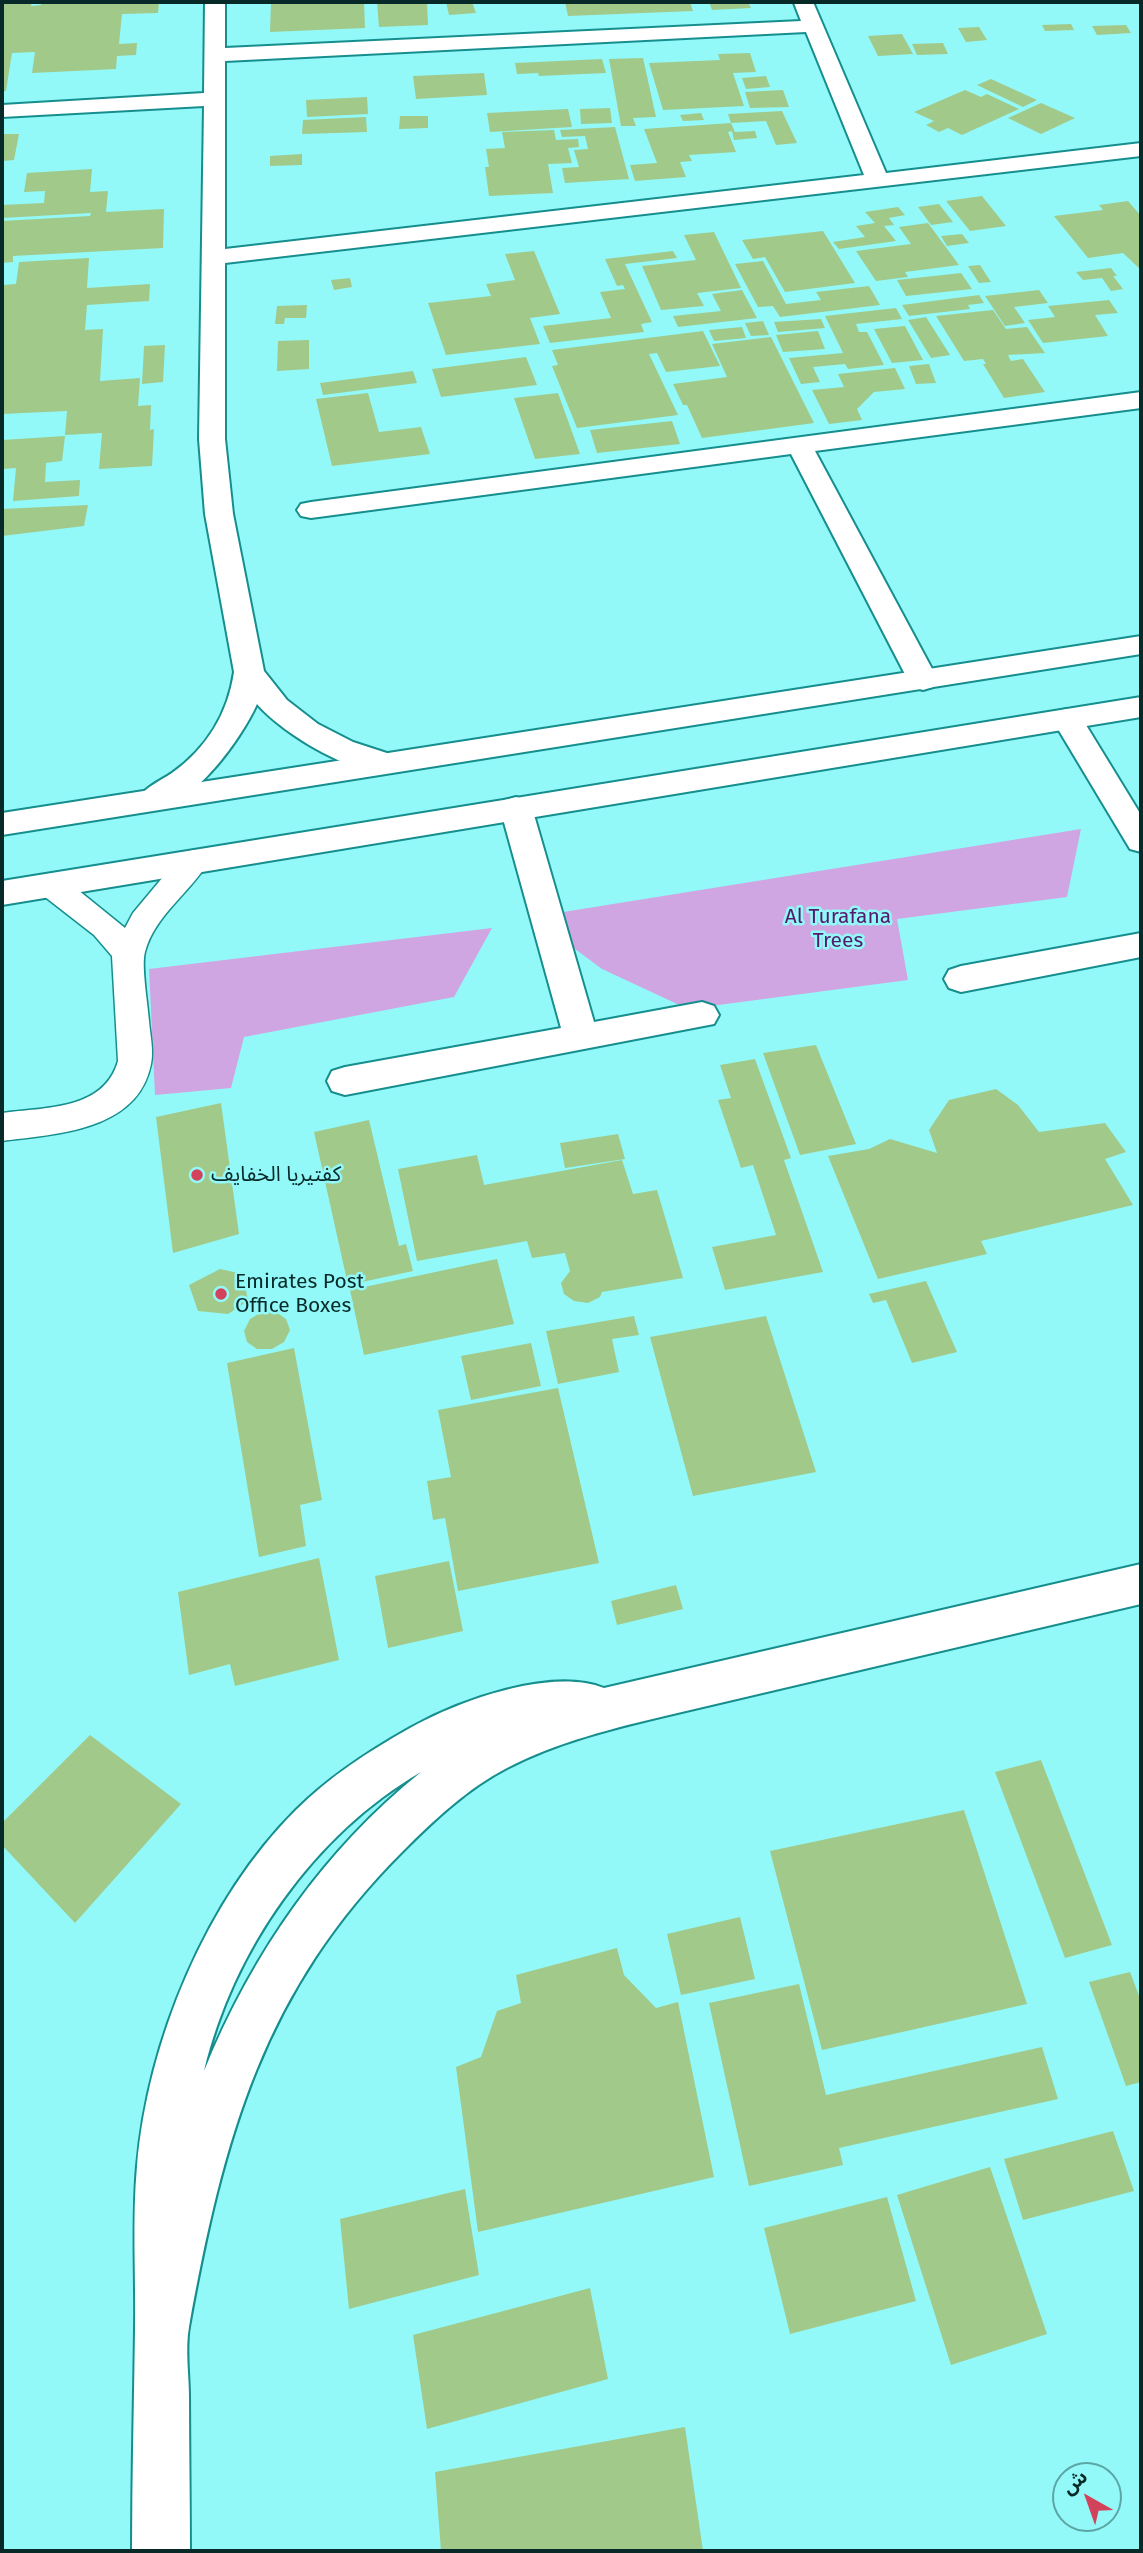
<!DOCTYPE html>
<html>
<head>
<meta charset="utf-8">
<style>
  body { margin:0 }
  #map { position:relative; width:1143px; height:2553px; overflow:hidden; background:#93f9f8; font-family:"Fira Sans","Noto Sans Arabic",sans-serif }
  canvas { display:block }
  .frame { position:absolute; inset:0; border:4px solid #072a29; pointer-events:none }
  .north { position:absolute; left:1052px; top:2462px; width:70px; height:70px; box-sizing:border-box; background:#93f9f8; border:2px solid #5ba6a5; border-radius:50%; rotate:320deg; font-size:19px; font-weight:700; line-height:28px; text-align:center; color:#072a29 }
  .north::after { content:''; display:block; margin:auto; width:24px; height:32px; background:#d2425b; clip-path:polygon(50% 0,100% 100%,50% 72%,0 100%) }
</style>
</head>
<body>
<div id="map">
<canvas width="1143" height="2553"></canvas>
<div class="frame"></div>
<div class="north">ش</div>
</div>
<script>
const context = document.querySelector('canvas').getContext('2d');
context.lineJoin = 'round';
function fillPath(path, color) {
  context.fillStyle = color;
  context.fill(path, 'evenodd');
}
function stroke(path, color, width, dash) {
  context.strokeStyle = color;
  context.lineWidth = width;
  context.lineCap = dash ? 'butt' : 'round';
  context.setLineDash(dash || []);
  context.stroke(path);
}
function drawText(font, color, halo, rows, align = 'center') {
  context.font = font + ' "Fira Sans","Noto Sans Arabic",sans-serif';
  context.lineWidth = 5;
  context.setLineDash([]);
  context.textBaseline = 'middle';
  context.strokeStyle = halo;
  context.fillStyle = color;
  for (const [text, x, y, turn = 0] of rows) {
    context.save();
    context.translate(x, y);
    context.rotate((+turn || 0) * Math.PI / 180);
    context.textAlign = isNaN(turn) ? turn : align;
    if (halo) context.strokeText(text, 0, 0);
    context.fillText(text, 0, 0);
    context.restore();
  }
}
const green = new Path2D(`
  M 1081,829 L 1067,897 L 897,919 L 908,980 L 688,1009 L 602,969 L 532,917 Z
  M 492,928 L 454,997 L 244,1037 L 231,1088 L 155,1095 L 149,969 Z`);
const building = new Path2D(`
  M 2,2 L 32,2 L 31,6 L 41,5 L 41,2 L 159,2 L 158,13 L 122,14 L 119,44 L 137,43 L 136,55 L 117,56 L 116,69 L 32,73 L 35,52 L 12,53 L 6,91 L 2,91 Z
  M 271,2 L 364,2 L 365,28 L 270,32 Z
  M 377,2 L 427,2 L 428,25 L 379,27 Z
  M 446,2 L 472,2 L 476,13 L 449,15 Z
  M 565,2 L 690,2 L 693,11 L 568,16 Z
  M 709,2 L 748,2 L 751,8 L 712,10 Z
  M 1071,24 L 1074,30 L 1045,31 L 1042,25 Z
  M 1126,25 L 1131,33 L 1097,35 L 1092,26 Z
  M 979,27 L 987,40 L 966,42 L 958,28 Z
  M 902,34 L 913,54 L 878,56 L 868,36 Z
  M 943,43 L 948,54 L 917,55 L 912,44 Z
  M 750,53 L 756,72 L 733,73 L 744,106 L 663,110 L 649,63 L 720,60 L 718,54 Z
  M 643,58 L 656,117 L 633,118 L 636,126 L 621,126 L 609,59 Z
  M 602,59 L 606,73 L 539,76 L 538,73 L 517,74 L 515,63 Z
  M 484,73 L 487,95 L 416,99 L 413,76 Z
  M 766,76 L 770,87 L 746,89 L 742,78 Z
  M 991,79 L 1037,100 L 1023,107 L 977,85 Z
  M 783,90 L 789,107 L 750,108 L 745,92 Z
  M 965,90 L 981,97 L 987,94 L 1019,109 L 962,135 L 948,128 L 939,132 L 926,125 L 934,121 L 914,112 Z
  M 367,97 L 368,114 L 307,117 L 306,100 Z
  M 1041,103 L 1075,118 L 1041,134 L 1008,118 Z
  M 610,108 L 612,123 L 581,124 L 580,109 Z
  M 568,109 L 572,127 L 490,132 L 487,113 Z
  M 782,111 L 797,143 L 776,145 L 766,121 L 731,123 L 735,132 L 755,131 L 757,138 L 734,140 L 732,131 L 728,132 L 736,152 L 689,155 L 692,161 L 680,162 L 686,177 L 635,181 L 630,165 L 657,163 L 644,129 L 731,123 L 728,114 Z
  M 701,113 L 704,120 L 683,121 L 680,115 Z
  M 400,116 L 428,116 L 428,128 L 399,129 Z
  M 366,117 L 367,132 L 302,134 L 303,120 Z
  M 615,127 L 629,179 L 565,183 L 562,168 L 579,167 L 574,150 L 588,149 L 585,136 L 562,137 L 560,130 Z
  M 554,130 L 556,140 L 578,139 L 579,147 L 568,148 L 572,163 L 548,164 L 553,193 L 489,196 L 485,167 L 489,167 L 486,149 L 505,148 L 502,132 Z
  M 2,134 L 19,134 L 14,160 L 2,161 Z
  M 302,154 L 302,165 L 270,166 L 270,156 Z
  M 92,169 L 90,192 L 108,191 L 106,212 L 164,209 L 163,248 L 13,256 L 13,262 L 2,263 L 2,221 L 90,216 L 91,213 L 2,218 L 2,205 L 44,203 L 45,191 L 24,192 L 27,173 Z
  M 982,196 L 1006,226 L 970,231 L 946,201 Z
  M 1128,201 L 1141,216 L 1141,270 L 1123,253 L 1088,258 L 1054,216 L 1103,210 L 1099,205 Z
  M 939,204 L 953,222 L 931,225 L 918,207 Z
  M 898,207 L 905,215 L 889,218 L 894,225 L 884,226 L 896,241 L 839,249 L 833,242 L 865,237 L 856,226 L 875,223 L 865,212 Z
  M 928,223 L 959,265 L 905,272 L 908,277 L 876,281 L 856,251 L 911,244 L 899,227 Z
  M 823,231 L 855,283 L 785,292 L 765,257 L 753,259 L 742,240 Z
  M 714,232 L 741,288 L 697,293 L 704,306 L 661,310 L 642,266 L 696,260 L 684,235 Z
  M 962,234 L 969,243 L 947,246 L 941,236 Z
  M 534,251 L 560,314 L 530,318 L 540,344 L 446,355 L 428,303 L 491,296 L 486,284 L 515,280 L 505,254 Z
  M 673,251 L 677,258 L 625,264 L 652,322 L 641,324 L 644,332 L 550,343 L 543,326 L 611,318 L 600,292 L 625,289 L 623,285 L 617,286 L 605,259 Z
  M 89,258 L 87,288 L 150,284 L 149,301 L 87,305 L 85,330 L 103,329 L 100,381 L 140,378 L 138,406 L 151,405 L 150,430 L 154,429 L 152,466 L 99,469 L 102,433 L 65,435 L 67,411 L 2,414 L 2,285 L 16,284 L 19,262 Z
  M 763,261 L 786,304 L 821,300 L 816,292 L 869,286 L 880,305 L 780,317 L 773,306 L 758,307 L 735,264 Z
  M 980,265 L 991,282 L 979,283 L 968,266 Z
  M 1111,268 L 1117,276 L 1113,276 L 1123,289 L 1111,291 L 1102,278 L 1083,280 L 1076,272 Z
  M 961,273 L 972,289 L 906,296 L 897,280 Z
  M 350,278 L 352,287 L 334,290 L 331,280 Z
  M 742,290 L 757,318 L 678,327 L 673,316 L 721,311 L 712,294 Z
  M 1039,290 L 1048,303 L 1014,307 L 1025,323 L 1005,326 L 985,296 Z
  M 979,295 L 984,303 L 968,305 L 970,309 L 909,316 L 902,305 Z
  M 1109,300 L 1118,313 L 1095,315 L 1108,336 L 1043,343 L 1028,320 L 1055,317 L 1048,306 Z
  M 307,305 L 306,318 L 285,318 L 284,324 L 275,324 L 277,306 Z
  M 896,308 L 902,319 L 856,324 L 859,332 L 867,332 L 884,365 L 848,369 L 845,364 L 813,367 L 820,382 L 801,384 L 789,358 L 843,353 L 825,316 Z
  M 993,310 L 1006,329 L 1027,327 L 1045,353 L 1008,355 L 1011,361 L 1023,359 L 1045,392 L 1004,398 L 983,364 L 986,364 L 983,359 L 964,361 L 936,316 Z
  M 926,317 L 950,355 L 931,358 L 908,320 Z
  M 821,319 L 825,328 L 778,332 L 774,322 Z
  M 763,321 L 769,335 L 751,336 L 745,323 Z
  M 905,326 L 923,360 L 892,363 L 874,329 Z
  M 742,327 L 746,338 L 714,341 L 709,330 Z
  M 703,331 L 720,366 L 666,372 L 657,353 L 649,354 L 678,415 L 577,428 L 552,366 L 558,365 L 552,350 Z
  M 818,331 L 825,349 L 783,352 L 776,335 Z
  M 771,337 L 814,423 L 702,438 L 687,405 L 683,405 L 673,384 L 727,377 L 712,344 Z
  M 309,340 L 309,369 L 277,371 L 278,341 Z
  M 165,345 L 163,382 L 142,384 L 144,346 Z
  M 526,357 L 537,385 L 441,397 L 432,369 Z
  M 929,364 L 936,383 L 916,384 L 909,366 Z
  M 895,368 L 905,389 L 874,392 L 857,409 L 862,420 L 829,424 L 812,390 L 844,387 L 838,374 Z
  M 413,371 L 417,383 L 323,395 L 320,383 Z
  M 368,393 L 379,432 L 421,427 L 430,454 L 332,466 L 316,399 Z
  M 558,393 L 580,454 L 535,459 L 514,398 Z
  M 672,421 L 680,444 L 597,453 L 590,430 Z
  M 65,436 L 62,461 L 46,463 L 45,482 L 80,480 L 79,496 L 13,501 L 16,468 L 2,469 L 2,440 Z
  M 88,505 L 84,526 L 2,536 L 2,509 Z
  M 816,1045 L 856,1144 L 800,1155 L 763,1053 Z
  M 755,1059 L 791,1158 L 784,1160 L 823,1272 L 725,1290 L 712,1247 L 776,1235 L 753,1165 L 741,1168 L 718,1100 L 731,1098 L 720,1065 Z
  M 996,1089 L 1018,1105 L 1039,1132 L 1105,1123 L 1126,1152 L 1105,1159 L 1133,1205 L 981,1241 L 987,1254 L 878,1279 L 828,1156 L 869,1149 L 890,1139 L 937,1153 L 929,1130 L 949,1100 Z
  M 221,1103 L 239,1234 L 173,1253 L 156,1117 Z
  M 369,1120 L 399,1246 L 406,1244 L 413,1271 L 348,1285 L 314,1132 Z
  M 618,1134 L 625,1159 L 565,1168 L 560,1143 Z
  M 477,1155 L 484,1185 L 622,1160 L 633,1194 L 657,1190 L 683,1278 L 602,1292 L 600,1297 L 588,1303 L 574,1301 L 564,1294 L 561,1283 L 570,1271 L 565,1253 L 532,1258 L 527,1241 L 417,1261 L 398,1169 Z
  M 497,1259 L 514,1324 L 364,1355 L 350,1290 Z
  M 220,1269 L 243,1274 L 248,1301 L 228,1314 L 198,1311 L 189,1285 Z
  M 926,1281 L 957,1352 L 912,1363 L 886,1300 L 873,1303 L 869,1294 Z
  M 262,1312 L 276,1312 L 286,1319 L 290,1330 L 284,1342 L 272,1349 L 257,1349 L 247,1342 L 244,1331 L 250,1319 Z
  M 634,1316 L 639,1335 L 612,1339 L 619,1372 L 558,1384 L 546,1331 Z
  M 766,1316 L 816,1472 L 693,1496 L 650,1337 Z
  M 531,1343 L 541,1386 L 471,1400 L 461,1356 Z
  M 294,1348 L 322,1500 L 300,1505 L 306,1546 L 259,1557 L 227,1363 Z
  M 558,1388 L 599,1563 L 458,1591 L 445,1518 L 433,1520 L 427,1481 L 451,1477 L 438,1410 Z
  M 319,1558 L 339,1660 L 235,1686 L 230,1664 L 189,1675 L 178,1592 Z
  M 449,1561 L 463,1631 L 388,1648 L 375,1576 Z
  M 676,1585 L 683,1609 L 617,1625 L 611,1601 Z
  M 90,1735 L 181,1804 L 75,1923 L 2,1845 L 2,1823 Z
  M 1041,1760 L 1112,1945 L 1065,1958 L 995,1772 Z
  M 964,1810 L 1027,2004 L 822,2050 L 770,1851 Z
  M 740,1917 L 755,1979 L 681,1995 L 667,1934 Z
  M 617,1948 L 624,1975 L 656,2008 L 678,2002 L 714,2177 L 478,2232 L 456,2067 L 481,2057 L 497,2011 L 521,2003 L 516,1975 Z
  M 1130,1972 L 1141,2001 L 1141,2082 L 1126,2086 L 1089,1982 Z
  M 799,1984 L 826,2095 L 1042,2047 L 1058,2099 L 839,2148 L 843,2165 L 749,2186 L 709,2003 Z
  M 1113,2131 L 1134,2191 L 1023,2220 L 1004,2159 Z
  M 990,2167 L 1047,2334 L 951,2365 L 897,2195 Z
  M 465,2189 L 479,2275 L 349,2309 L 340,2219 Z
  M 887,2197 L 916,2301 L 790,2334 L 764,2228 Z
  M 590,2288 L 608,2379 L 427,2429 L 413,2335 Z
  M 685,2427 L 703,2551 L 441,2551 L 435,2472 Z`);
const lane = new Path2D(`
  M 194,850 L 205,853 L 209,861 C 191,892 154,916 145,952 C 141,965 148,1005 149,1021 C 150,1034 154,1051 151,1064 C 138,1131 56,1134 2,1141 L 2,1113 C 44,1107 104,1111 118,1061 L 112,956 L 94,935 L 40,893 L 35,885 L 40,877 L 51,874 L 62,877 L 125,928 L 133,913 L 183,853 Z`);
const street = new Path2D(`
  M 205,2 L 225,2 L 225,48 L 801,21 L 794,3 L 813,2 L 886,173 L 1141,143 L 1141,156 L 225,263 L 225,439 L 233,514 L 264,671 L 287,700 L 318,724 L 353,742 L 396,756 L 400,763 L 396,770 C 358,781 282,733 257,704 C 242,738 185,820 142,808 L 137,800 C 145,787 160,781 172,773 C 207,748 228,713 234,672 L 205,514 L 199,439 L 204,106 L 2,117 L 2,105 L 204,93 ZM 806,32 L 864,175 L 225,249 L 225,61 Z
  M 1141,392 L 1141,408 L 815,451 L 938,680 L 933,687 L 923,690 L 913,687 L 908,680 L 791,454 L 311,518 L 301,516 L 297,510 L 301,504 L 311,502 Z
  M 1067,709 L 1078,712 L 1141,815 L 1141,852 L 1130,849 L 1052,719 L 1056,712 Z
  M 516,797 L 527,800 L 532,808 L 594,1022 L 702,1002 L 714,1006 L 719,1015 L 714,1024 L 345,1095 L 332,1091 L 327,1081 L 332,1071 L 345,1067 L 561,1028 L 500,808 L 505,800 Z
  M 1141,933 L 1141,957 L 961,992 L 949,988 L 944,979 L 949,970 L 961,966 Z
  M 1141,1564 L 1141,1604 L 669,1715 C 614,1728 557,1742 507,1768 C 468,1788 434,1820 403,1851 C 263,1990 223,2139 189,2327 C 185,2349 189,2375 189,2396 C 189,2448 190,2499 190,2551 L 132,2551 C 132,2478 134,2404 135,2330 C 136,2276 132,2220 137,2166 C 148,2041 206,1900 296,1810 C 329,1777 369,1751 410,1728 C 458,1701 551,1667 604,1688 ZM 421,1772 C 322,1852 252,1954 204,2071 C 233,1950 313,1835 421,1772 Z`);
const secondary = new Path2D(`
  M 1141,636 L 1141,654 L 2,835 L 2,813 Z
  M 1141,697 L 1141,717 L 2,905 L 2,881 Z`);
const markers = [
  [197,1175,7,"#d2425b"],
  [221,1294,7,"#d2425b"]
];
const parkNames = [
  ["Al Turafana",838,917],
  ["Trees",838,941]
];
const poiNames = [
  ["كفتيريا الخفايف",211,1175],
  ["Emirates Post",235,1282],
  ["Office Boxes",235,1306]
];
fillPath(green, '#cfa6e2');
fillPath(building, '#a1c98a');
stroke(lane, '#178e8e', 3);
stroke(street, '#178e8e', 4);
stroke(secondary, '#178e8e', 4);
fillPath(lane, '#fff');
fillPath(street, '#fff');
fillPath(secondary, '#fff');
for (const [x, y, r, color] of markers) {
  const dot = new Path2D();
  dot.arc(x, y, r, 0, 2 * Math.PI);
  context.fillStyle = color;
  context.fill(dot);
  stroke(dot, '#93f9f8', 2.5);
}
drawText('21px', '#561a6d', '#93f9f8', parkNames);
drawText('21px', '#072a29', '#93f9f8', poiNames, 'left');
</script>
</body>
</html>
